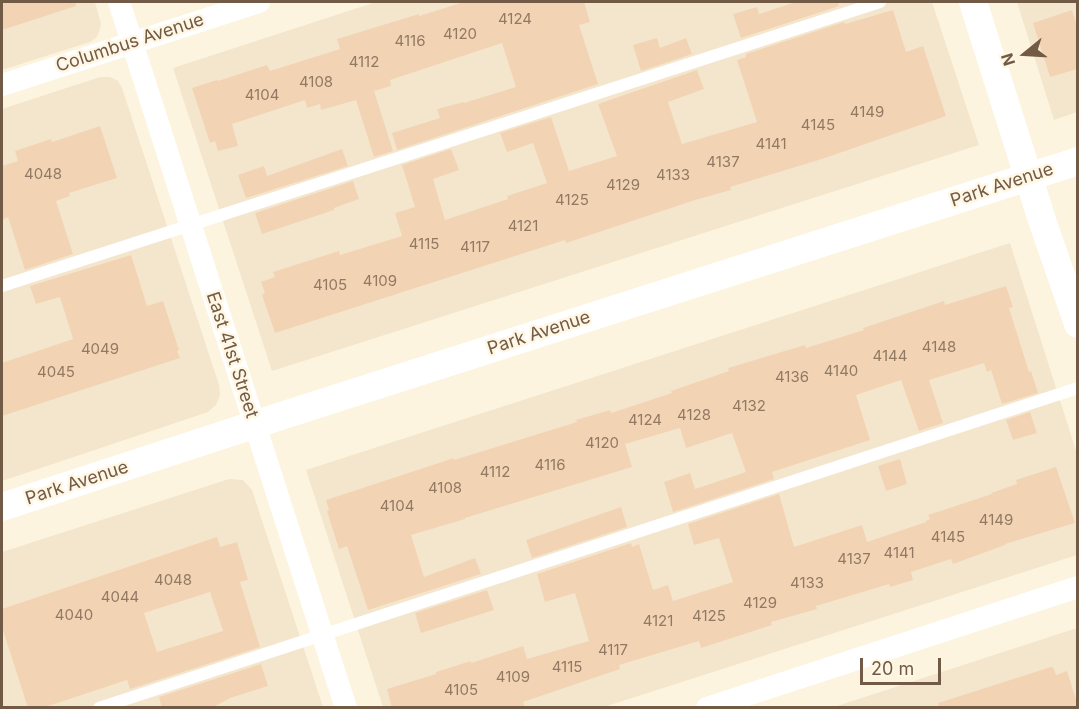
<!DOCTYPE html>
<html>
<head>
<meta charset="utf-8">
<style>
  body { margin:0 }
  #map { position:relative; width:1079px; height:709px; overflow:hidden; background:#fcf4de; font-family:Inter,sans-serif }
  canvas { display:block }
  .frame { position:absolute; inset:0; border:3px solid #725b46; pointer-events:none }
  .north { position:absolute; left:995px; top:24px; width:60px; height:60px; -webkit-text-stroke:4px #fff7e4; paint-order:stroke; rotate:252deg; font-size:16px; font-weight:700; line-height:24px; text-align:center; color:#725b46 }
  .north::after { content:''; display:block; margin:auto; width:21px; height:27px; background:#725b46; clip-path:polygon(50% 0,100% 100%,50% 72%,0 100%) }
  .scale { position:absolute; left:860px; top:658px; width:81px; height:27px; box-sizing:border-box; border:3px solid #725b46; border-top:0; padding-left:8px; font-size:18px; line-height:21px; white-space:nowrap; color:#725b46; -webkit-text-stroke:4px #fff7e4; paint-order:stroke }
</style>
</head>
<body>
<div id="map">
<canvas width="1079" height="709"></canvas>
<div class="frame"></div>
<div class="north">N</div>
<div class="scale">20 m</div>
</div>
<script>
const context = document.querySelector('canvas').getContext('2d');
context.lineJoin = 'round';
function fillPath(path, color) {
  context.fillStyle = color;
  context.fill(path, 'evenodd');
}
function stroke(path, color, width, dash) {
  context.strokeStyle = color;
  context.lineWidth = width;
  context.lineCap = dash ? 'butt' : 'round';
  context.setLineDash(dash || []);
  context.stroke(path);
}
function drawText(font, color, halo, rows, align = 'center') {
  context.font = font + ' Inter,sans-serif';
  context.lineWidth = 5;
  context.setLineDash([]);
  context.textBaseline = 'middle';
  context.strokeStyle = halo;
  context.fillStyle = color;
  for (const [text, x, y, turn = 0] of rows) {
    context.save();
    context.translate(x, y);
    context.rotate((+turn || 0) * Math.PI / 180);
    context.textAlign = isNaN(turn) ? turn : align;
    if (halo) context.strokeText(text, 0, 0);
    context.fillText(text, 0, 0);
    context.restore();
  }
}
const residential = new Path2D(`
  M 2,2 L 95,2 L 101,24 L 99,32 L 96,38 L 90,42 L 2,70 Z
  M 376,2 L 932,2 L 979,145 L 272,371 L 173,68 Z
  M 1017,2 L 1077,2 L 1077,112 L 1054,120 Z
  M 100,77 L 110,77 L 118,81 L 122,88 L 219,385 L 220,395 L 216,405 L 208,412 L 2,481 L 2,109 Z
  M 1010,243 L 1077,454 L 1077,555 L 604,707 L 383,707 L 306,470 Z
  M 229,479 L 243,480 L 252,490 L 323,707 L 2,707 L 2,552 Z
  M 1077,628 L 1077,707 L 834,707 Z`);
const building = new Path2D(`
  M 2,2 L 76,2 L 76,6 L 2,30 Z
  M 464,2 L 584,2 L 590,22 L 579,25 L 598,84 L 397,150 L 392,133 L 440,118 L 437,109 L 464,102 L 464,103 L 516,87 L 502,43 L 390,80 L 391,86 L 374,91 L 393,151 L 374,157 L 356,100 L 321,110 L 320,104 L 307,108 L 305,100 L 232,124 L 238,146 L 218,151 L 215,141 L 210,143 L 192,88 L 217,80 L 218,81 L 267,65 L 270,71 L 340,49 L 337,39 L 419,14 L 419,16 Z
  M 796,2 L 838,2 L 839,6 L 741,38 L 733,14 L 757,7 L 759,14 Z
  M 893,10 L 906,52 L 923,46 L 946,116 L 825,158 L 730,187 L 731,190 L 695,200 L 566,243 L 565,240 L 275,333 L 262,295 L 265,293 L 261,282 L 275,277 L 273,272 L 339,251 L 340,255 L 402,236 L 395,213 L 415,207 L 402,165 L 451,149 L 459,170 L 433,179 L 445,220 L 508,199 L 507,196 L 547,183 L 533,143 L 507,152 L 500,133 L 551,117 L 569,171 L 617,156 L 598,104 L 697,70 L 704,89 L 668,102 L 682,144 L 757,122 L 737,60 L 746,57 L 746,54 L 844,22 L 845,24 Z
  M 1072,10 L 1077,26 L 1077,69 L 1050,77 L 1033,23 Z
  M 657,38 L 660,48 L 686,38 L 692,54 L 641,71 L 633,45 Z
  M 100,126 L 117,178 L 69,193 L 70,196 L 56,201 L 73,254 L 25,270 L 8,217 L 2,220 L 2,166 L 18,161 L 15,151 L 51,139 L 52,142 Z
  M 342,149 L 348,166 L 246,198 L 238,175 L 264,166 L 267,176 Z
  M 353,181 L 359,199 L 334,208 L 334,210 L 262,234 L 255,213 Z
  M 131,255 L 147,306 L 163,301 L 179,350 L 177,351 L 180,358 L 2,416 L 2,363 L 73,339 L 60,297 L 36,304 L 30,286 Z
  M 1006,286 L 1013,307 L 1009,308 L 1029,372 L 1031,371 L 1038,393 L 1002,404 L 991,370 L 987,372 L 984,363 L 929,380 L 943,423 L 919,431 L 901,380 L 856,395 L 870,440 L 772,472 L 774,479 L 673,512 L 664,482 L 690,473 L 695,489 L 746,472 L 732,433 L 686,448 L 680,428 L 625,444 L 632,467 L 465,518 L 465,519 L 411,535 L 424,577 L 475,558 L 481,574 L 368,610 L 347,546 L 339,549 L 327,511 L 329,510 L 326,500 L 454,458 L 454,460 L 577,422 L 576,420 L 610,410 L 611,413 L 672,393 L 671,391 L 729,371 L 728,368 L 805,345 L 806,348 L 864,330 L 863,328 L 944,301 L 945,305 Z
  M 1030,412 L 1037,433 L 1013,440 L 1006,420 Z
  M 900,459 L 907,484 L 886,491 L 878,466 Z
  M 1056,467 L 1075,523 L 1005,544 L 1005,545 L 953,564 L 951,559 L 911,572 L 913,580 L 890,587 L 889,584 L 816,606 L 817,609 L 771,622 L 772,625 L 701,648 L 699,641 L 619,665 L 620,669 L 523,702 L 525,708 L 392,708 L 387,689 L 436,674 L 436,672 L 471,661 L 471,663 L 523,646 L 527,659 L 589,641 L 575,593 L 545,602 L 537,574 L 631,543 L 632,547 L 639,544 L 653,590 L 668,585 L 673,601 L 733,582 L 719,538 L 694,545 L 688,524 L 779,494 L 794,547 L 862,525 L 867,542 L 926,522 L 926,521 L 930,519 L 928,515 L 992,494 L 991,493 L 1017,484 L 1016,480 Z
  M 621,507 L 627,527 L 532,558 L 526,540 Z
  M 217,537 L 220,547 L 237,542 L 248,580 L 240,582 L 260,647 L 130,689 L 127,680 L 42,708 L 28,708 L 2,627 L 2,609 ZM 210,592 L 223,631 L 157,652 L 144,613 Z
  M 487,590 L 494,610 L 421,633 L 415,613 Z
  M 261,664 L 268,686 L 230,698 L 212,708 L 162,708 L 159,697 Z
  M 1051,667 L 1053,667 L 1056,675 L 1067,671 L 1077,703 L 1077,708 L 939,708 L 938,703 Z`);
const service = new Path2D(`
  M 2,286 L 880,2
  M 99,708 L 1078,388`);
const minor = new Path2D(`
  M 119,2 L 346,708
  M 2,85 L 259,2
  M 707,708 L 1078,587`);
const tertiary = new Path2D(`
  M 973,2 L 1043,223 L 1078,324
  M 2,507 L 281,416 L 1078,161`);
const numberNames = [
  ["4124",515,19],
  ["4120",460,34],
  ["4116",410,41],
  ["4112",364,62],
  ["4108",316,82],
  ["4104",262,95],
  ["4149",867,112],
  ["4145",818,125],
  ["4141",771,144],
  ["4137",723,162],
  ["4048",43,174],
  ["4133",673,175],
  ["4129",623,185],
  ["4125",572,200],
  ["4121",523,226],
  ["4115",424,244],
  ["4117",475,247],
  ["4109",380,281],
  ["4105",330,285],
  ["4148",939,347],
  ["4049",100,349],
  ["4144",890,356],
  ["4140",841,371],
  ["4045",56,372],
  ["4136",792,377],
  ["4132",749,406],
  ["4128",694,415],
  ["4124",645,420],
  ["4120",602,443],
  ["4116",550,465],
  ["4112",495,472],
  ["4108",445,488],
  ["4104",397,506],
  ["4149",996,520],
  ["4145",948,537],
  ["4141",899,553],
  ["4137",854,559],
  ["4048",173,580],
  ["4133",807,583],
  ["4044",120,597],
  ["4129",760,603],
  ["4040",74,615],
  ["4125",709,616],
  ["4121",658,621],
  ["4117",613,650],
  ["4115",567,667],
  ["4109",513,677],
  ["4105",461,690]
];
const streetNames = [
  ["Columbus Avenue",130,43,-18],
  ["Park Avenue",1002,185,-18],
  ["Park Avenue",539,333,-18],
  ["East 41st Street",232,355,72],
  ["Park Avenue",77,483,-18]
];
fillPath(residential, '#f4e6cc');
fillPath(building, '#f2d4b5');
stroke(service, '#fff', 12);
stroke(minor, '#fff', 22);
stroke(tertiary, '#fff', 28);
drawText('15px', '#927962', null, numberNames);
drawText('18px', '#725b46', '#fff7e4', streetNames);
</script>
</body>
</html>
